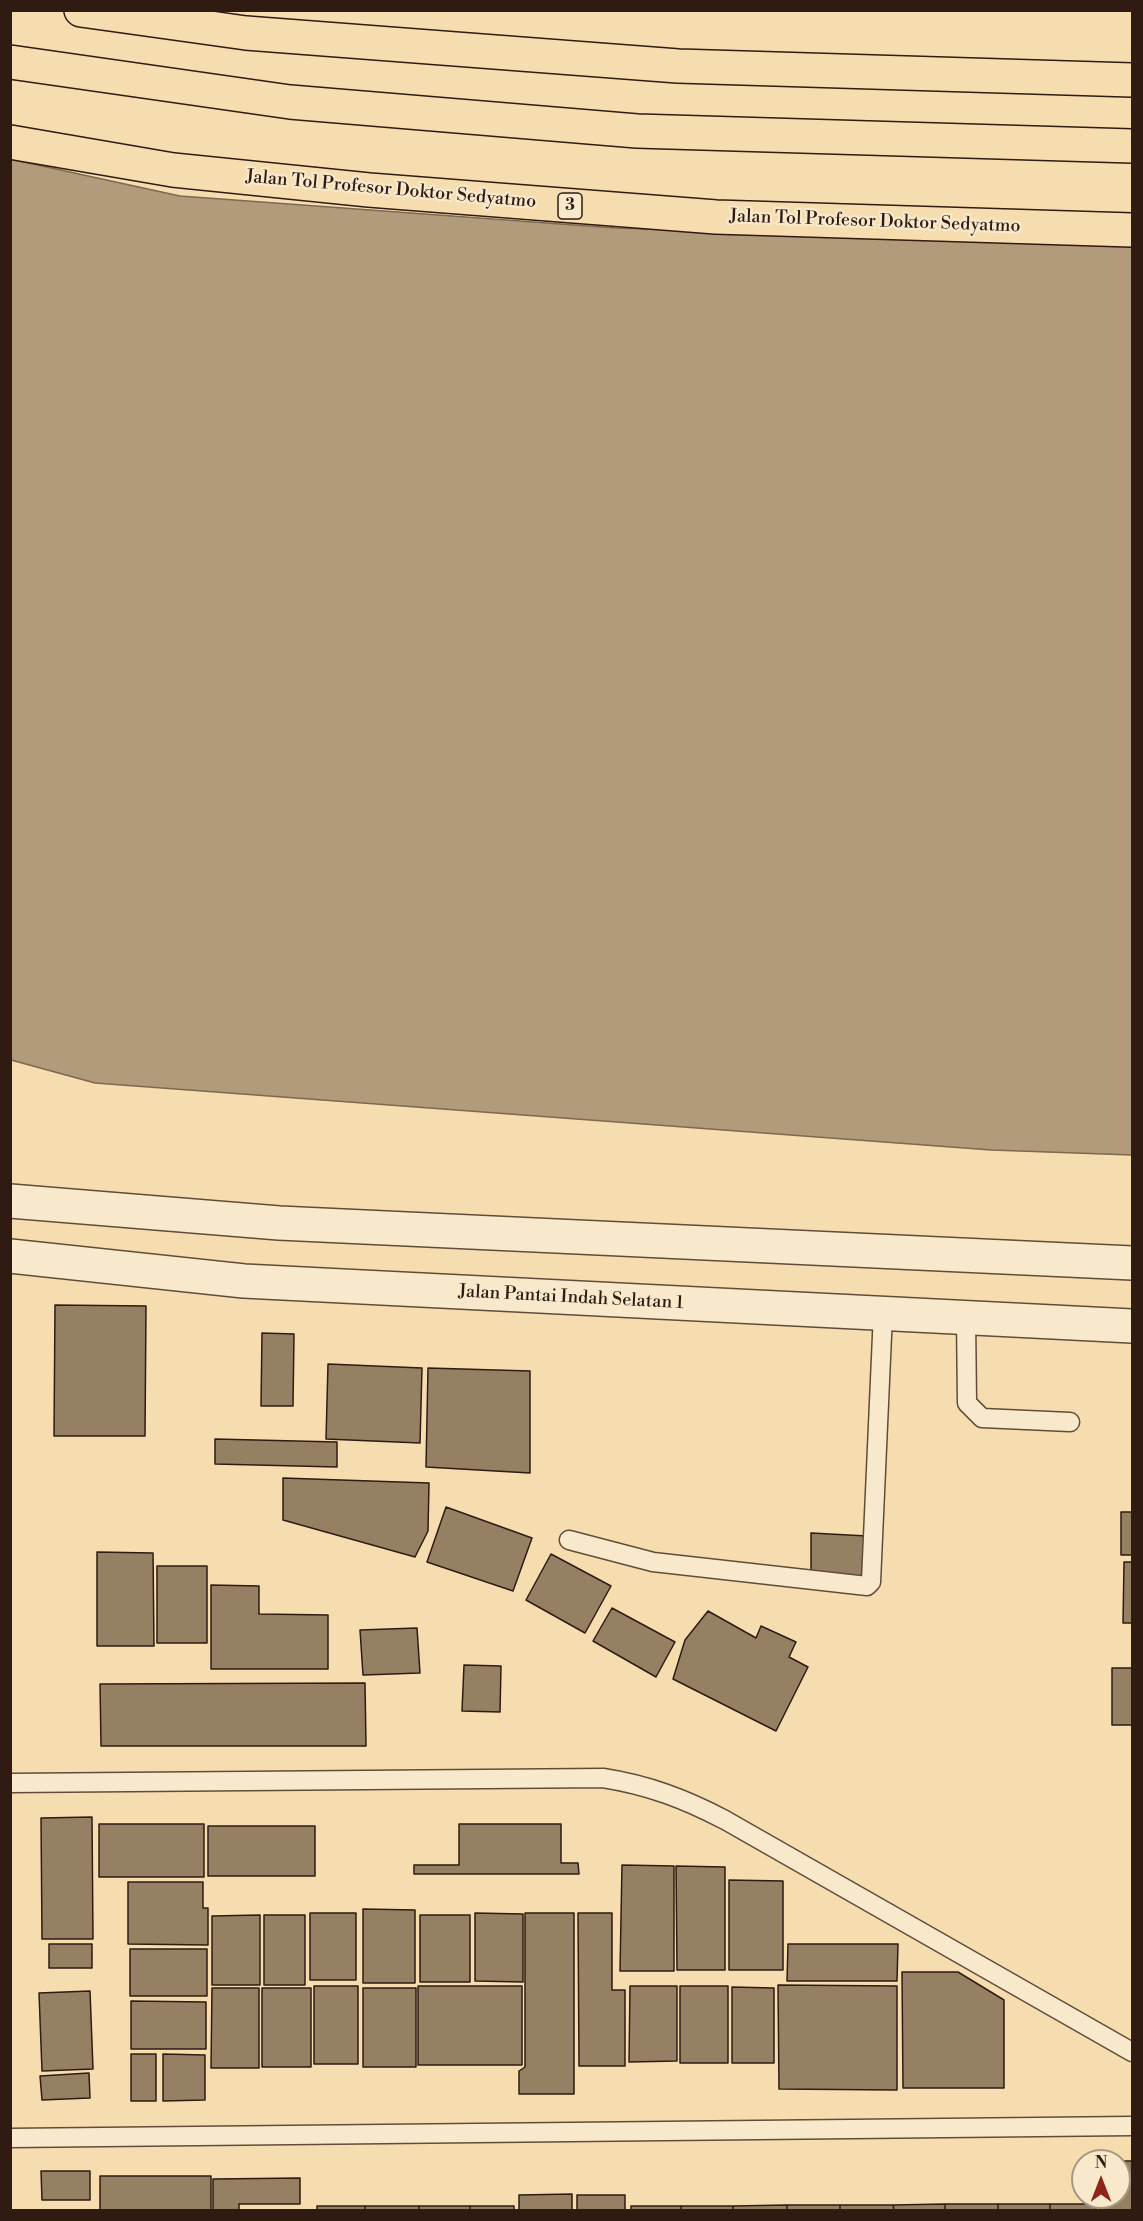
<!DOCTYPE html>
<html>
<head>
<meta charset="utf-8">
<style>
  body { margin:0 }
  #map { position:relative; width:1143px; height:2221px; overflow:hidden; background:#f6ddb0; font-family:"Libre Bodoni",serif }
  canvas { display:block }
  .frame { position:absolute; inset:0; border:12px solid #2f1b12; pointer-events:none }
  .north { position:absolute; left:1071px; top:2149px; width:60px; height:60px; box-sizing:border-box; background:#f9e9cc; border:2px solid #a89782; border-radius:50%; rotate:0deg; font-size:16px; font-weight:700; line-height:24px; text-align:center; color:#2f1b12 }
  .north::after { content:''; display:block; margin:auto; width:21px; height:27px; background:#8f2418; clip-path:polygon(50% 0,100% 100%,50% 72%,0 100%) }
</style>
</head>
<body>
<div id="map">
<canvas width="1143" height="2221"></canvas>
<div class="frame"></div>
<div class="north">N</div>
</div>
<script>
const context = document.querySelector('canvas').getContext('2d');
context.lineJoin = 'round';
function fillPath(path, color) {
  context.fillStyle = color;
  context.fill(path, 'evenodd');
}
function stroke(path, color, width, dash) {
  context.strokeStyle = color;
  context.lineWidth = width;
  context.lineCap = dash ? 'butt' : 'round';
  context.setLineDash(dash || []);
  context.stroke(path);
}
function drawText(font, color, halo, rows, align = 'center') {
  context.font = font + ' "Libre Bodoni",serif';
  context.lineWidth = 4.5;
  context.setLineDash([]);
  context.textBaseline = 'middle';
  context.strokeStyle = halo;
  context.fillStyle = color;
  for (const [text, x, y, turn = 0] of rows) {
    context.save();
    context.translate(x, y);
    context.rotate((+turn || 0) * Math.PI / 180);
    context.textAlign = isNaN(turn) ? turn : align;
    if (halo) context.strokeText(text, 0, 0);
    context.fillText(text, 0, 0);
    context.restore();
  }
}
const water = new Path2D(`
  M 10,159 L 180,196 L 615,228 L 1132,243 L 1132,1155 L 991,1150 L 95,1083 L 11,1060 Z`);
const building = new Path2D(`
  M 55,1305 L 146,1306 L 145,1436 L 54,1436 Z
  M 262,1333 L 294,1334 L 293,1406 L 261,1406 Z
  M 328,1364 L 422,1368 L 420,1443 L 326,1439 Z
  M 428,1368 L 530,1371 L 530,1473 L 426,1467 Z
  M 215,1439 L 337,1442 L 337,1467 L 215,1464 Z
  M 283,1478 L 429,1483 L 428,1531 L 415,1557 L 283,1520 Z
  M 446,1507 L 532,1538 L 513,1591 L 427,1562 Z
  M 1121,1512 L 1132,1512 L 1132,1555 L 1121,1555 Z
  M 811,1533 L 867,1536 L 866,1577 L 811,1575 Z
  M 97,1552 L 153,1553 L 154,1646 L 97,1646 Z
  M 551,1554 L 611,1586 L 585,1633 L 526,1600 Z
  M 1124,1562 L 1132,1562 L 1132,1623 L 1123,1623 Z
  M 157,1566 L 207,1566 L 207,1643 L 157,1643 Z
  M 211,1585 L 259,1586 L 259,1614 L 328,1615 L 328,1669 L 211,1669 Z
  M 612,1608 L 675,1642 L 656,1677 L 593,1641 Z
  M 708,1611 L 756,1638 L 761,1626 L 796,1642 L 789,1657 L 808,1667 L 776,1731 L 673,1679 L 685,1640 Z
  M 417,1628 L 420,1673 L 363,1675 L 360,1630 Z
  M 464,1665 L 501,1666 L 500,1712 L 462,1711 Z
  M 1112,1668 L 1132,1668 L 1132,1725 L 1112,1725 Z
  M 365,1683 L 366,1746 L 101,1746 L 100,1684 Z
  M 92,1817 L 93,1939 L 42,1939 L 41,1818 Z
  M 99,1824 L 204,1824 L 204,1877 L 99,1877 Z
  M 459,1824 L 561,1824 L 561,1863 L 578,1863 L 579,1874 L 414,1874 L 414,1865 L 459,1865 Z
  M 208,1826 L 315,1826 L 315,1876 L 208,1876 Z
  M 622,1865 L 674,1866 L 674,1971 L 620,1971 Z
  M 676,1866 L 725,1867 L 725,1970 L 677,1970 Z
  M 729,1880 L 783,1881 L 783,1970 L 729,1970 Z
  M 128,1882 L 203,1882 L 203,1908 L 208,1908 L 208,1945 L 128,1944 Z
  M 363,1909 L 415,1910 L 415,1983 L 363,1983 Z
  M 310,1913 L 356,1913 L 356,1980 L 310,1980 Z
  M 475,1913 L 523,1914 L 523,1982 L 475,1981 Z
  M 525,1913 L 574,1913 L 574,2094 L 519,2094 L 519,2071 L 525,2067 Z
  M 578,1913 L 612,1913 L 612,1990 L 625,1990 L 625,2066 L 579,2066 Z
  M 260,1915 L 260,1985 L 212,1985 L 212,1916 Z
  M 264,1915 L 305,1915 L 305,1985 L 264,1985 Z
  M 420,1915 L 470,1915 L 470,1982 L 420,1982 Z
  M 49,1944 L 92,1944 L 92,1968 L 49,1968 Z
  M 788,1944 L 898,1944 L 897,1981 L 787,1981 Z
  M 130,1949 L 207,1949 L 207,1996 L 130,1996 Z
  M 902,1972 L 958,1972 L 1004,2000 L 1004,2088 L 903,2088 Z
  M 778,1985 L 897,1986 L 897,2090 L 779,2089 Z
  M 314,1986 L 358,1986 L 358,2064 L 314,2064 Z
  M 418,1986 L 522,1986 L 522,2065 L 418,2065 Z
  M 630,1986 L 677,1986 L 677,2061 L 629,2062 Z
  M 680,1986 L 728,1986 L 728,2063 L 680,2063 Z
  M 732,1987 L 774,1988 L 774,2063 L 732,2063 Z
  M 212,1988 L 259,1988 L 259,2068 L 211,2068 Z
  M 262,1988 L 311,1988 L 311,2067 L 262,2067 Z
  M 363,1988 L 416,1988 L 416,2067 L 363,2067 Z
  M 90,1991 L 93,2069 L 42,2071 L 39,1993 Z
  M 131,2001 L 206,2002 L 206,2049 L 131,2049 Z
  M 131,2054 L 156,2054 L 156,2101 L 131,2101 Z
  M 163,2054 L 205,2055 L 205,2100 L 163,2101 Z
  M 89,2073 L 90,2098 L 42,2100 L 40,2076 Z
  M 1107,2161 L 1132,2161 L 1132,2210 L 1100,2210 L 1099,2197 L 1119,2197 L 1119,2161 Z
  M 41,2171 L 90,2171 L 90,2200 L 42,2200 Z
  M 100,2176 L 211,2176 L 211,2210 L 100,2210 Z
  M 300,2178 L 300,2204 L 239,2204 L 239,2210 L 213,2210 L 213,2179 Z
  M 572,2194 L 572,2210 L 519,2210 L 519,2195 Z
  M 577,2195 L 625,2195 L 625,2210 L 577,2210 Z
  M 945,2204 L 998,2204 L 998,2210 L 945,2210 Z
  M 945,2204 L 945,2210 L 894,2210 L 893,2205 Z
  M 998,2204 L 1050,2204 L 1050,2210 L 998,2210 Z
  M 1050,2204 L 1096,2204 L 1096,2210 L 1050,2210 Z
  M 787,2205 L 840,2205 L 840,2210 L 787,2210 Z
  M 787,2205 L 787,2210 L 733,2210 L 733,2206 Z
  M 840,2205 L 893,2205 L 894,2210 L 840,2210 Z
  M 317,2206 L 365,2206 L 365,2210 L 317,2210 Z
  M 365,2206 L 419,2206 L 419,2210 L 365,2210 Z
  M 419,2206 L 470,2206 L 470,2210 L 419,2210 Z
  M 470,2206 L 514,2206 L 514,2210 L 470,2210 Z
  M 631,2206 L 681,2206 L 681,2210 L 631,2210 Z
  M 681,2206 L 733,2206 L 733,2210 L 681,2210 Z`);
const service = new Path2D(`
  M 966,1317 L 967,1403 L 982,1418 L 1070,1422
  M 569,1540 L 653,1562 L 867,1586 L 871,1582 L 883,1313
  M 10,1783 L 603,1778 C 648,1785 685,1799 725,1820 L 1132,2052
  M 10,2138 L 1132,2126`);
const tertiary = new Path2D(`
  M 10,1201 L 279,1223 L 1132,1263
  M 10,1256 L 244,1281 L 1132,1326`);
const motorway = new Path2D(`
  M 81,10 L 246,33 L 678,66 L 1132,80
  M 10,62 L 290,102 L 637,131 L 1132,146
  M 10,142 L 173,170 L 369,190 L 716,217 L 1132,230`);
const shields = [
  [570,206,24]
];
const shieldNames = [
  ["3",570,206]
];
const streetNames = [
  ["Jalan Tol Profesor Doktor Sedyatmo",391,190,5],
  ["Jalan Tol Profesor Doktor Sedyatmo",875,222,2],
  ["Jalan Pantai Indah Selatan 1",571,1298,3]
];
fillPath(water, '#b29b7a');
stroke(water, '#7e6850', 1.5);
fillPath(building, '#968064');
stroke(building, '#2f1b12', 1.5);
stroke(service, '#614c3a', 21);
stroke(tertiary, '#614c3a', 36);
stroke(motorway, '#2f1b12', 36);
stroke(service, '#f9e9cc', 18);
stroke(tertiary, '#f9e9cc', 33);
stroke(motorway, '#f6ddb0', 33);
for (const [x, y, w] of shields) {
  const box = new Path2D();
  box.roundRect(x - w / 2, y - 13, w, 26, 4.5);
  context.fillStyle = '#f9e9cc';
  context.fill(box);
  stroke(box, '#2f1b12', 1.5);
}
drawText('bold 16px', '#2f1b12', null, shieldNames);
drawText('18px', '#2f1b12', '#f9e9cc', streetNames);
</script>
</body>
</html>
